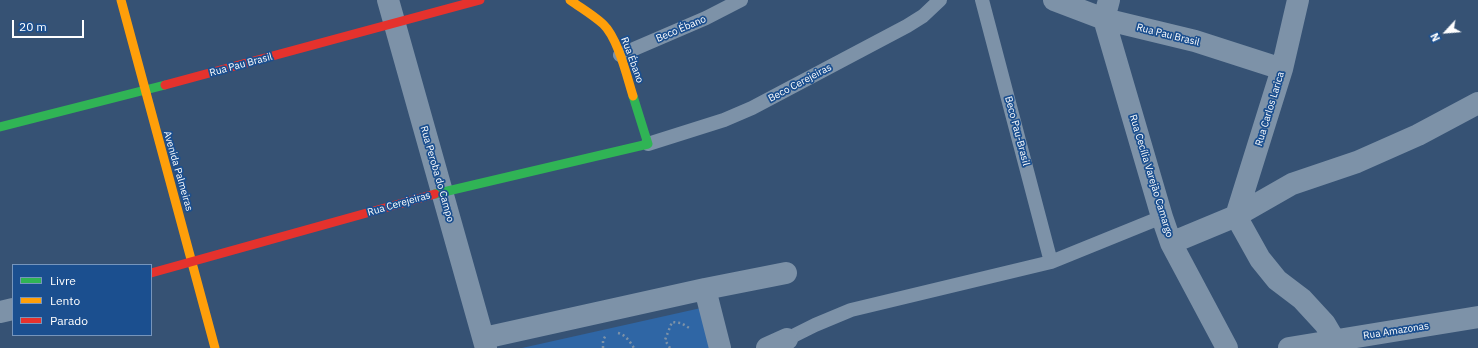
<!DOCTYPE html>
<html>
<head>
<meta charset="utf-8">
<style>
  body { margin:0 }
  #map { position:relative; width:1478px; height:348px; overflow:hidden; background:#365274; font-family:"IBM Plex Sans",sans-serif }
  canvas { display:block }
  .legend { position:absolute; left:12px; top:264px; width:140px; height:72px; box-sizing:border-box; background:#1b4f8f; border:1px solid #7695bc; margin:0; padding:5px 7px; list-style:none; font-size:12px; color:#fff }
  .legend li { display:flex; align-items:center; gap:8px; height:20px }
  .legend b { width:20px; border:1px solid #7695bc }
  .north { position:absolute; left:1426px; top:12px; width:40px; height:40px; -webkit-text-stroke:3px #1b4f8f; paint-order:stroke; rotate:244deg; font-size:11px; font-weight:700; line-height:16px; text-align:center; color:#fff }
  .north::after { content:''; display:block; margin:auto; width:14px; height:18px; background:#fff; clip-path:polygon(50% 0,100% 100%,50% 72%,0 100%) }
  .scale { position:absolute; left:12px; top:20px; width:72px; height:18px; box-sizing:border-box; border:2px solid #fff; border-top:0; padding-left:5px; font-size:12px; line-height:14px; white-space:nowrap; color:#fff; -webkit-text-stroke:3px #1b4f8f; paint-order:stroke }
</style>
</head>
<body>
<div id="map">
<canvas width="1478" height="348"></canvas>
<ul class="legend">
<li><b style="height:5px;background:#30b455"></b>Livre</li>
<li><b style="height:5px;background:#ff9f0a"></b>Lento</li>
<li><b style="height:5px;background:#e5322d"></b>Parado</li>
</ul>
<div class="north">N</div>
<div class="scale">20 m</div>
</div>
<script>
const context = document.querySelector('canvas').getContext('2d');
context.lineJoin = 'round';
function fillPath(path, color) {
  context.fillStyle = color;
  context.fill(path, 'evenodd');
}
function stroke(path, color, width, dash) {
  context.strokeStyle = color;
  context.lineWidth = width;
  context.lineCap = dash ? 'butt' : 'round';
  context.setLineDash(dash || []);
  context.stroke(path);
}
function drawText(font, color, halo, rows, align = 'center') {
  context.font = font + ' "IBM Plex Sans",sans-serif';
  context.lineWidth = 3.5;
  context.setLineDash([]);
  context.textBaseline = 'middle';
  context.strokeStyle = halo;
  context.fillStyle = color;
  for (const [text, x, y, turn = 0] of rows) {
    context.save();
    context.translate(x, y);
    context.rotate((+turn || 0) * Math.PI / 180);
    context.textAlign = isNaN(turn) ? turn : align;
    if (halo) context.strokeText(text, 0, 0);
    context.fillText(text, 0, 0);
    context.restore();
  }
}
const green = new Path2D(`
  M 701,308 L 709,348 L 522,348 Z`);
const path = new Path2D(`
  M 618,333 C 626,335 630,342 634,348
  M 603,348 L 603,340 L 606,335
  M 670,348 L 665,340 L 672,322 L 681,323 L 691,329`);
const lane = new Path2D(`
  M 982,0 L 1051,262
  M 620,55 L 706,18 L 741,0
  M 648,144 L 724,120 L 752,108 L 907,26 L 923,16 L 940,0
  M 787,339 L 815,325 L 851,310 L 1051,262 L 1162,217`);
const street = new Path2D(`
  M 388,0 L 486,348
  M 1054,0 L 1104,19 L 1195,41 L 1282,69
  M 1109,0 L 1104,19 L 1162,217 L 1171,243 L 1227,348
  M 1236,216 L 1282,69 L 1298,0
  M 1236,216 L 1260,259 L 1277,280 L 1302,299 L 1325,324 L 1335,341
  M 1171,243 L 1236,216 L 1292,184 L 1357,162 L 1418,135 L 1478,103
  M 705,289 L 720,348
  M 0,312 L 13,309
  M 484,338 L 705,289 L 786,273
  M 767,348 L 787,339
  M 1289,348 L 1478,317`);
const fast = new Path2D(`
  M 0,127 L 165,85
  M 435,194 L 648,144 L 633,96`);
const slow = new Path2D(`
  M 121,0 L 215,348
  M 570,0 C 581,8 593,15 603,24 C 618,38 627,77 633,96`);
const jam = new Path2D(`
  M 165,85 L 480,0
  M 151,273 L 435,194`);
const streetNames = [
  ["Beco Ébano",681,29,-23],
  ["Rua Pau Brasil",1168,35,14],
  ["Rua Ébano",632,60,70],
  ["Rua Pau Brasil",241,65,-15],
  ["Beco Cerejeiras",800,83,-28],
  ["Rua Carlos Larica",1270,109,-73],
  ["Beco Pau-Brasil",1017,131,75],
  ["Avenida Palmeiras",178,171,74],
  ["Rua Peroba do Campo",437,174,74],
  ["Rua Cecília Varejão Camargo",1151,176,73],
  ["Rua Cerejeiras",399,204,-16],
  ["Rua Amazonas",1396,331,-9]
];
fillPath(green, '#2f66a5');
stroke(path, '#7d92a8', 2.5, [2, 3]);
stroke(lane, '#7d92a8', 14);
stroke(street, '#7d92a8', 22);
stroke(fast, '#30b455', 9);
stroke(slow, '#ff9f0a', 9);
stroke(jam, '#e5322d', 9);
drawText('10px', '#fff', '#1b4f8f', streetNames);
</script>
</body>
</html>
